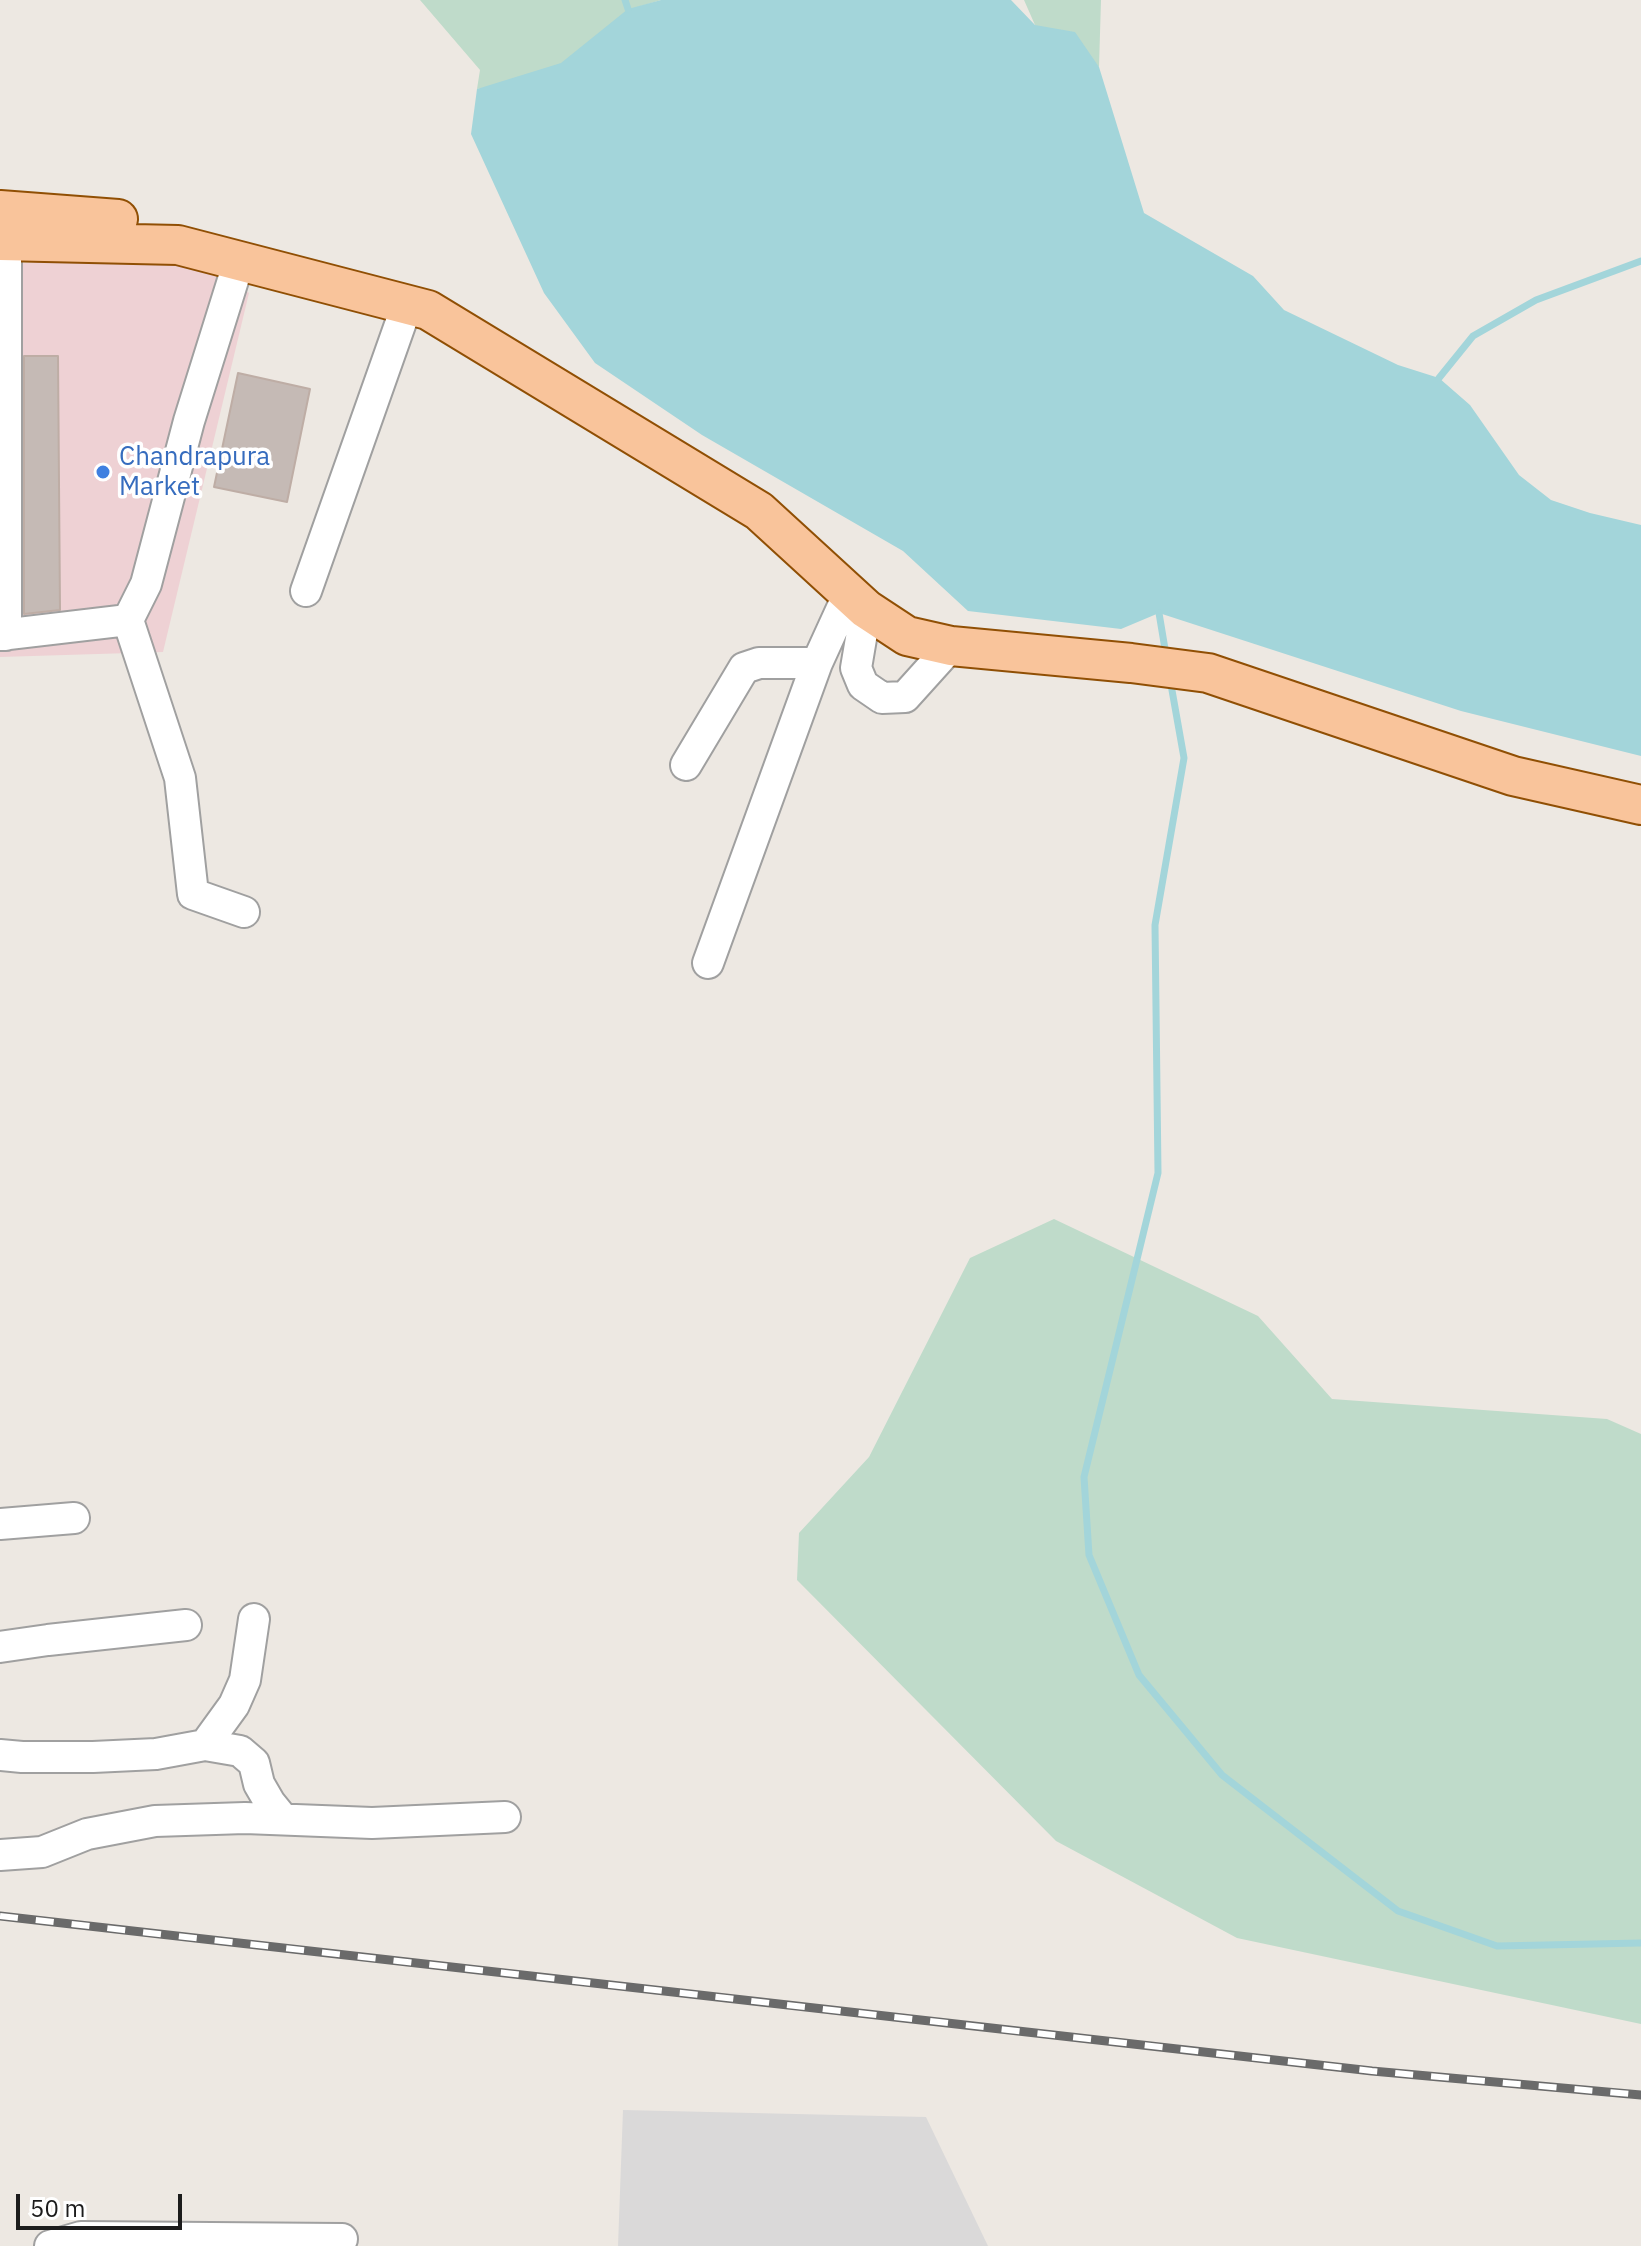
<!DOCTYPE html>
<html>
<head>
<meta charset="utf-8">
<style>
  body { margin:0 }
  #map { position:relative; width:1641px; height:2246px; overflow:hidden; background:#ede8e2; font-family:"IBM Plex Sans",sans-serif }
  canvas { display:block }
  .scale { position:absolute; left:16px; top:2194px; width:166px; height:36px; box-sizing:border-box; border:4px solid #1c1c1c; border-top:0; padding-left:10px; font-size:24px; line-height:28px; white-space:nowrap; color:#1c1c1c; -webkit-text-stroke:6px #fff; paint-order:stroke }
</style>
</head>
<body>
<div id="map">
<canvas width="1641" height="2246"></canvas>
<div class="scale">50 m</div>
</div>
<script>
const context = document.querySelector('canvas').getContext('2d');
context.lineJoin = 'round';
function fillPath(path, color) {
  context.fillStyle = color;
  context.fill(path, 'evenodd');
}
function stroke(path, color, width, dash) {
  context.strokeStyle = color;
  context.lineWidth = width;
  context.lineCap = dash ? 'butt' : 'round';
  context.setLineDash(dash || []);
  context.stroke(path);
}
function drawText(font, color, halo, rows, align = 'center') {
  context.font = font + ' "IBM Plex Sans",sans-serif';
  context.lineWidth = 7;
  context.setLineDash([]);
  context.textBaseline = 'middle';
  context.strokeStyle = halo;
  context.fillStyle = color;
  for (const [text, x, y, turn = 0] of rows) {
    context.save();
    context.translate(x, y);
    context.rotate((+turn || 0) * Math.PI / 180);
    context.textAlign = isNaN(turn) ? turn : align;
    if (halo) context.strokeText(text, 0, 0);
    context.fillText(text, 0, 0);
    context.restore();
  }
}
const residential = new Path2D(`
  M 623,2110 L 926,2117 L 988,2246 L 618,2246 Z`);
const commercial = new Path2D(`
  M 128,255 L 218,270 L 249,293 L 163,652 L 0,657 L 0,265 Z`);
const wetland = new Path2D(`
  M 420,0 L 661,0 L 628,10 L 566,72 L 477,89 L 480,70 Z
  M 1024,0 L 1101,0 L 1099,67 L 1035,25 Z
  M 1054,1219 L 1258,1316 L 1332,1399 L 1607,1419 L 1641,1434 L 1641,2024 L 1237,1938 L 1056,1841 L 797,1580 L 799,1533 L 869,1457 L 970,1258 Z`);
const water = new Path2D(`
  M 661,0 L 1011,0 L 1035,25 L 1075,32 L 1099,67 L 1144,213 L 1253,276 L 1284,310 L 1398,365 L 1439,378 L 1470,405 L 1519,475 L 1551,500 L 1590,513 L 1641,525 L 1641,756 L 1461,711 L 1159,613 L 1121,629 L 968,611 L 903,551 L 702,435 L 595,363 L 544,293 L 471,134 L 477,89 L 561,63 L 628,9 Z`);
const stream = new Path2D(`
  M 625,0 L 628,9
  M 1439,378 L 1473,336 L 1536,300 L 1641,261
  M 1159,613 L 1166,655
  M 1170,679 L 1184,758 L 1155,925 L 1158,1173 L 1084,1477 L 1089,1555 L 1139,1675 L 1222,1775 L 1398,1911 L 1497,1946 L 1641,1943`);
const building = new Path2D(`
  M 24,356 L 58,356 L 60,610 L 24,614 Z
  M 238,373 L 310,389 L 287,502 L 214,487 Z`);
const minor = new Path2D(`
  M 239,261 L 189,421 L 146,584 L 128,620 L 180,778 L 193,894 L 244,912
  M 306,591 L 407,305
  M 866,609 L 856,668 L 863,685 L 882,698 L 905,697 L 951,646
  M 0,635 L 128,620
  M 6,635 L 6,240
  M 686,765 L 744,668 L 759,663 L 817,663
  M 708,963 L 817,663 L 849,593
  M 0,1524 L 74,1518
  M 0,1647 L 48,1640 L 186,1625
  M 205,1745 L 234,1705 L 245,1680 L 254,1619
  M 0,1755 L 22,1757 L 93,1757 L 156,1754 L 205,1745 L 240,1751 L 254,1763 L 259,1784 L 270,1803 L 283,1819
  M 0,1855 L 42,1852 L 87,1834 L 155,1821 L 245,1818 L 372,1823 L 505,1817
  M 50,2246 L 81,2237 L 342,2239`);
const major = new Path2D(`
  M 0,210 L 118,219
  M 0,241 L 178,245 L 428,310 L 759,511 L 866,609 L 907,636 L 951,646 L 1131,663 L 1208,673 L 1513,776 L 1641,805`);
const rail = new Path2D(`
  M 0,1916 L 1372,2071 L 1641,2095`);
const markers = [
  [103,472,8,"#3f7fe0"]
];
const shopNames = [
  ["Chandrapura",119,457],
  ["Market",119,487]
];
fillPath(residential, '#dad9d9');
fillPath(commercial, '#eed1d4');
fillPath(wetland, '#bfdbca');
fillPath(water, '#a3d5da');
stroke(stream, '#a3d5da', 7);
fillPath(building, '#c5bab5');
stroke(building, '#beada5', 2);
stroke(minor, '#a0a0a0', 34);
stroke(major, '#904f04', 42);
stroke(minor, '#fff', 30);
stroke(major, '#f9c49b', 38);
stroke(rail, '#6a6a6a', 9);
stroke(rail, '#fff', 6, [18]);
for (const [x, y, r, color] of markers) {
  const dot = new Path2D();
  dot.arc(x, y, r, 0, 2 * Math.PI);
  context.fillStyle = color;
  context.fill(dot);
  stroke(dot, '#fff', 3);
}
drawText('26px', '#366cbe', '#fff', shopNames, 'left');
</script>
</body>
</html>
